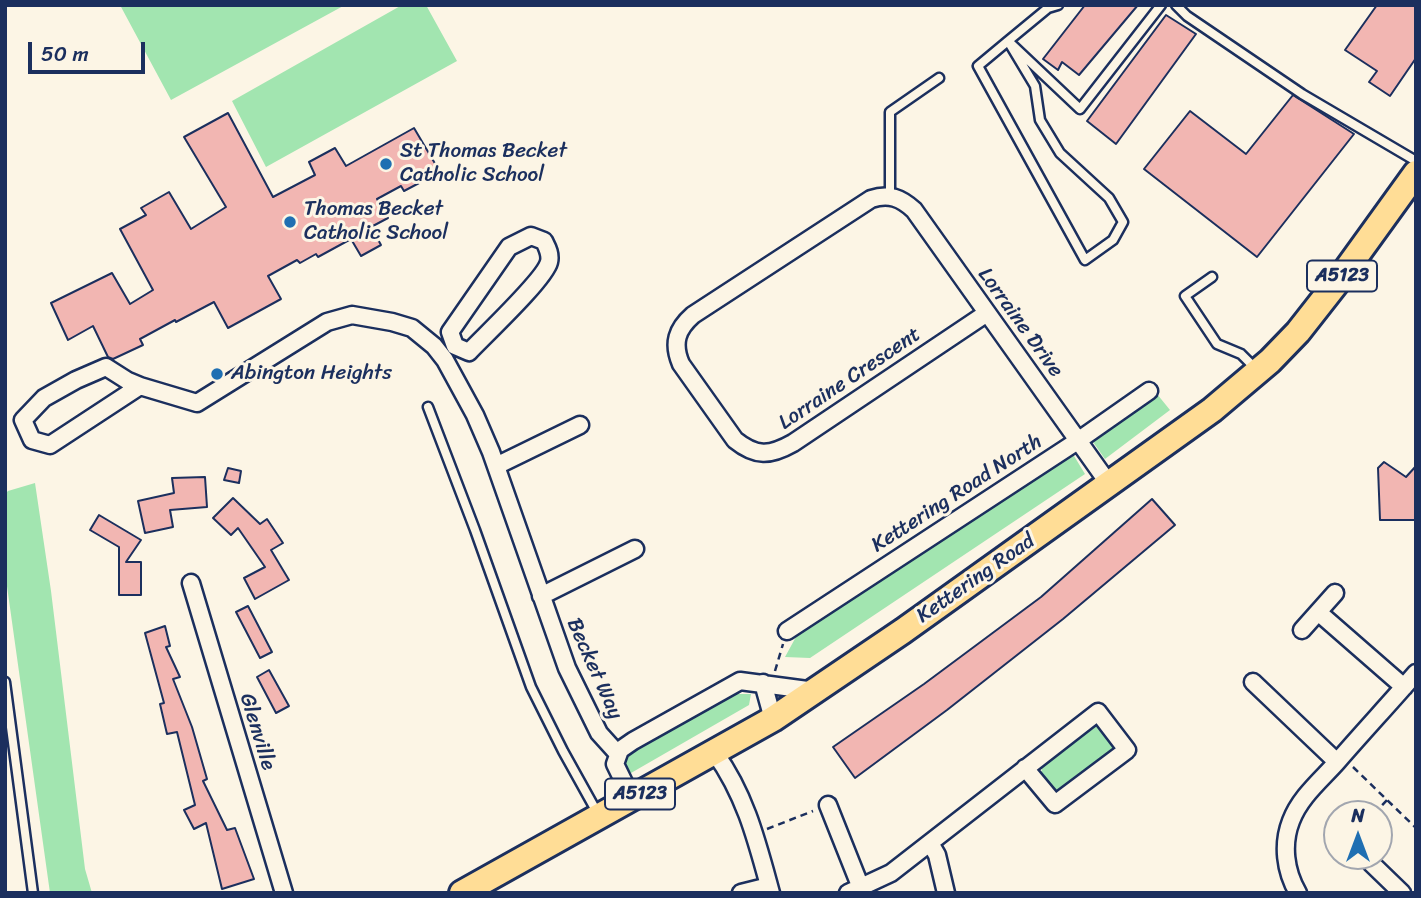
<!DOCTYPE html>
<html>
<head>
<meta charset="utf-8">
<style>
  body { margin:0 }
  #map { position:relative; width:1421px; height:898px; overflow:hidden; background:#fcf5e5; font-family:Sriracha,sans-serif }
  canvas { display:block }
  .frame { position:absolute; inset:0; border:7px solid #1b2f5e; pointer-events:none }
  .north { position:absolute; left:1323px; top:800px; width:70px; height:70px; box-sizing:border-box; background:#fcf5e5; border:2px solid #a2a6af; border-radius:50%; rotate:0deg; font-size:19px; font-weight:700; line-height:28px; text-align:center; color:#1b2f5e }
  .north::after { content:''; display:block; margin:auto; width:24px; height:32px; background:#1f6fb2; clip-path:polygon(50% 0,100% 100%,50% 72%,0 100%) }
  .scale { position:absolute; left:28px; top:42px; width:117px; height:32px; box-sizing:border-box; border:4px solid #1b2f5e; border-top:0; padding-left:9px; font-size:21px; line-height:24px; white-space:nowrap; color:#1b2f5e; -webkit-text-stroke:5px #fcf5e5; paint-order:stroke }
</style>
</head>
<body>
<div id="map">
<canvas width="1421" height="898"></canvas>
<div class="frame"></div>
<div class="north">N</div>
<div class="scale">50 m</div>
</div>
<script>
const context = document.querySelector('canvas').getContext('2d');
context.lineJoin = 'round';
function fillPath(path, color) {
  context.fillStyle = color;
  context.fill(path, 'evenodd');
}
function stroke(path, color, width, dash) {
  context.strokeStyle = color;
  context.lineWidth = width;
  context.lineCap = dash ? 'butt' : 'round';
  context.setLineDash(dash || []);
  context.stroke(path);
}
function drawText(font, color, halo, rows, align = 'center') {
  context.font = font + ' Sriracha,sans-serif';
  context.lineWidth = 6;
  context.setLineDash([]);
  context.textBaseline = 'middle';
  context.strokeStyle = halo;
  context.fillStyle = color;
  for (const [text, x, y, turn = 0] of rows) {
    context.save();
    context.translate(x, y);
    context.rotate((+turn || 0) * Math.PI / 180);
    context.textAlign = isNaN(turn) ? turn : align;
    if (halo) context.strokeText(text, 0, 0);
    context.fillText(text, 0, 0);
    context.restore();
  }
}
const green = new Path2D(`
  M 120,5 L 345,5 L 171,100 Z
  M 402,5 L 426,5 L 457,61 L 266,167 L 232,101 Z
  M 1157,394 L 1170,410 L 1105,459 L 1093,442 Z
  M 1071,451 L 1085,474 L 810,658 L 785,657 L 797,635 Z
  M 35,483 L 51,591 L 85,869 L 92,893 L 50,893 L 5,572 L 5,494 L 8,491 Z
  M 737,694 L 751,694 L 749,705 L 631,773 L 619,757 Z
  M 1101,726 L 1115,743 L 1112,755 L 1061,792 L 1050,789 L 1041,774 L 1043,763 L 1089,727 Z`);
const building = new Path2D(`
  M 1085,5 L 1138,5 L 1079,75 L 1062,62 L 1058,70 L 1043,59 Z
  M 1377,5 L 1416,5 L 1416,58 L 1390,96 L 1369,82 L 1377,71 L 1345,50 Z
  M 1166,15 L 1196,34 L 1116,144 L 1087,121 Z
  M 1293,95 L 1354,134 L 1257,257 L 1144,169 L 1190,111 L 1246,154 Z
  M 228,113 L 273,197 L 315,175 L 309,162 L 335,148 L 346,166 L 414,128 L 440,172 L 404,191 L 401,186 L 377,199 L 388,218 L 371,227 L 381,245 L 361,256 L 351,239 L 318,257 L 316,254 L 300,263 L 297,260 L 268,276 L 281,299 L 228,328 L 214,302 L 176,322 L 175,320 L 140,339 L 143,345 L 113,359 L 108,357 L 93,326 L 68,340 L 51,303 L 112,273 L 130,304 L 153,290 L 120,229 L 146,215 L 141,208 L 169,192 L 191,229 L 226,207 L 184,137 Z
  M 1384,462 L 1406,477 L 1416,466 L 1416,520 L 1380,520 L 1378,468 Z
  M 228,468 L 241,471 L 239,483 L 224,480 Z
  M 205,477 L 207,507 L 170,510 L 173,527 L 145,533 L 138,501 L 174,493 L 172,478 Z
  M 233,498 L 260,524 L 267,519 L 283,543 L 271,550 L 289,580 L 255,599 L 244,578 L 265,567 L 238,528 L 231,535 L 213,518 Z
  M 1152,499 L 1175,525 L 1063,619 L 947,710 L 855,778 L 833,747 L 924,684 L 1041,597 Z
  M 99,515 L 141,540 L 126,562 L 141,562 L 141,595 L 119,595 L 119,547 L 90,530 Z
  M 248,606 L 272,652 L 260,658 L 236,612 Z
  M 165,626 L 170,646 L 166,647 L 180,677 L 173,679 L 192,727 L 207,779 L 203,781 L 227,830 L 235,828 L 254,879 L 222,889 L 206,823 L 194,829 L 184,810 L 195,805 L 177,732 L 167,734 L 160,704 L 164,703 L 145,633 Z
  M 269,670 L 289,706 L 276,713 L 257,677 Z`);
const path = new Path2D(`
  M 775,671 L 783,644
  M 1353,767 L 1416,828
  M 1374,814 L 1387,800
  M 767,829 L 813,811`);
const lane = new Path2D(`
  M 1058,5 L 1048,8 L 1008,41 L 1080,109 L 1161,5
  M 1176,5 L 1187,16 L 1302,94 L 1416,161
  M 1008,41 L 1035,86 L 1040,120 L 1060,153 L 1109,198 L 1123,222 L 1113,240 L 1085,260 L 978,66 Z
  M 890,196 L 890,112 L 939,78
  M 1212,277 L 1185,296 L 1217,344 L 1241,354 L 1255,368
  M 428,407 L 475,530 L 531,687 L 563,751 L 598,814
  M 5,682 L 33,893`);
const street = new Path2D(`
  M 531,236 L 544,241 C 547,247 551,254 549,262 C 545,279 484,336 469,352 L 455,346 L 450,332 L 509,247 Z
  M 987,313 L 793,443 C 770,456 756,457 735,440 L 681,364 C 672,343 677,329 693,315 L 871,199 C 889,193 901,198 914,210 L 1109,484
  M 140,386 L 128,381 L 106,367 L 76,380 L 44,398 L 23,420 L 32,440 L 50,445 L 140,386 L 197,403 L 327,322 L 352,315 L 392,322 L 412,328 L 434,346 L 445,360 L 475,415 L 491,452 L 567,668 L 599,733 L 618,754
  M 496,466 L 580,425
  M 191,583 L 284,893
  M 541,596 L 635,549
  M 1318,612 L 1404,687
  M 1302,630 L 1335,593
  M 787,631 L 1079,440 L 1149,391
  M 1253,682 L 1337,762
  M 763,683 L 773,719
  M 715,753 C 746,796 757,842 771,893
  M 632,799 L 615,764 L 620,750 L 633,741 L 740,681 L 815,691
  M 828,805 L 861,888
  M 930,843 L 937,855 L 946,893
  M 1371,863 L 1402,893
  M 741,893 L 769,886
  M 848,893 L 891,873 L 1098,712 L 1127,750 L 1055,804 L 1025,768
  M 1298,893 C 1285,871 1282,844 1291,821 C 1300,797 1321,780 1337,762 C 1363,732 1390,703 1416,673`);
const primary = new Path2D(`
  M 462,893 L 773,719 L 903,631 L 1212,410 L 1270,361 L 1298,332 L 1338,281 L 1416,173`);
const markers = [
  [386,164,7,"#1f6fb2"],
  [290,222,7,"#1f6fb2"],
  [217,374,7,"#1f6fb2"]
];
const shields = [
  [1342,276,70],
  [640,794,70]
];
const shieldNames = [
  ["A5123",1342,276],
  ["A5123",640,794]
];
const poiNames = [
  ["St Thomas Becket",400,152],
  ["Catholic School",400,176],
  ["Thomas Becket",304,210],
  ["Catholic School",304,234],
  ["Abington Heights",231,374]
];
const streetNames = [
  ["Lorraine Drive",1020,323,54],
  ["Lorraine Crescent",850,379,-34],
  ["Kettering Road North",957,494,-33],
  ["Kettering Road",976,579,-35],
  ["Becket Way",594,669,66],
  ["Glenville",257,732,73]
];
fillPath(green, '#a2e5b0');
fillPath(building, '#f2b6b2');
stroke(building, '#1b2f5e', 2);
stroke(lane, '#1b2f5e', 13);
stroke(street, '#1b2f5e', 21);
stroke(primary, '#1b2f5e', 30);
stroke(path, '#1b2f5e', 2.5, [7, 5]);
stroke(lane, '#fcf5e5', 8);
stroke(street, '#fcf5e5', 16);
stroke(primary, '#ffdd96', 24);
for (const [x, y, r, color] of markers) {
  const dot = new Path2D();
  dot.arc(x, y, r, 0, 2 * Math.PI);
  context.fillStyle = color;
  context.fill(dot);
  stroke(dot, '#fcf5e5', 2.5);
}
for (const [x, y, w] of shields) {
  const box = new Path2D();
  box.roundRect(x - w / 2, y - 15.5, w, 31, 5);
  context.fillStyle = '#fcf5e5';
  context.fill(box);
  stroke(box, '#1b2f5e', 2);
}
drawText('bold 19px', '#1b2f5e', null, shieldNames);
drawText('21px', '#1b2f5e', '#fcf5e5', poiNames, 'left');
drawText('21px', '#1b2f5e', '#fcf5e5', streetNames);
</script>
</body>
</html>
